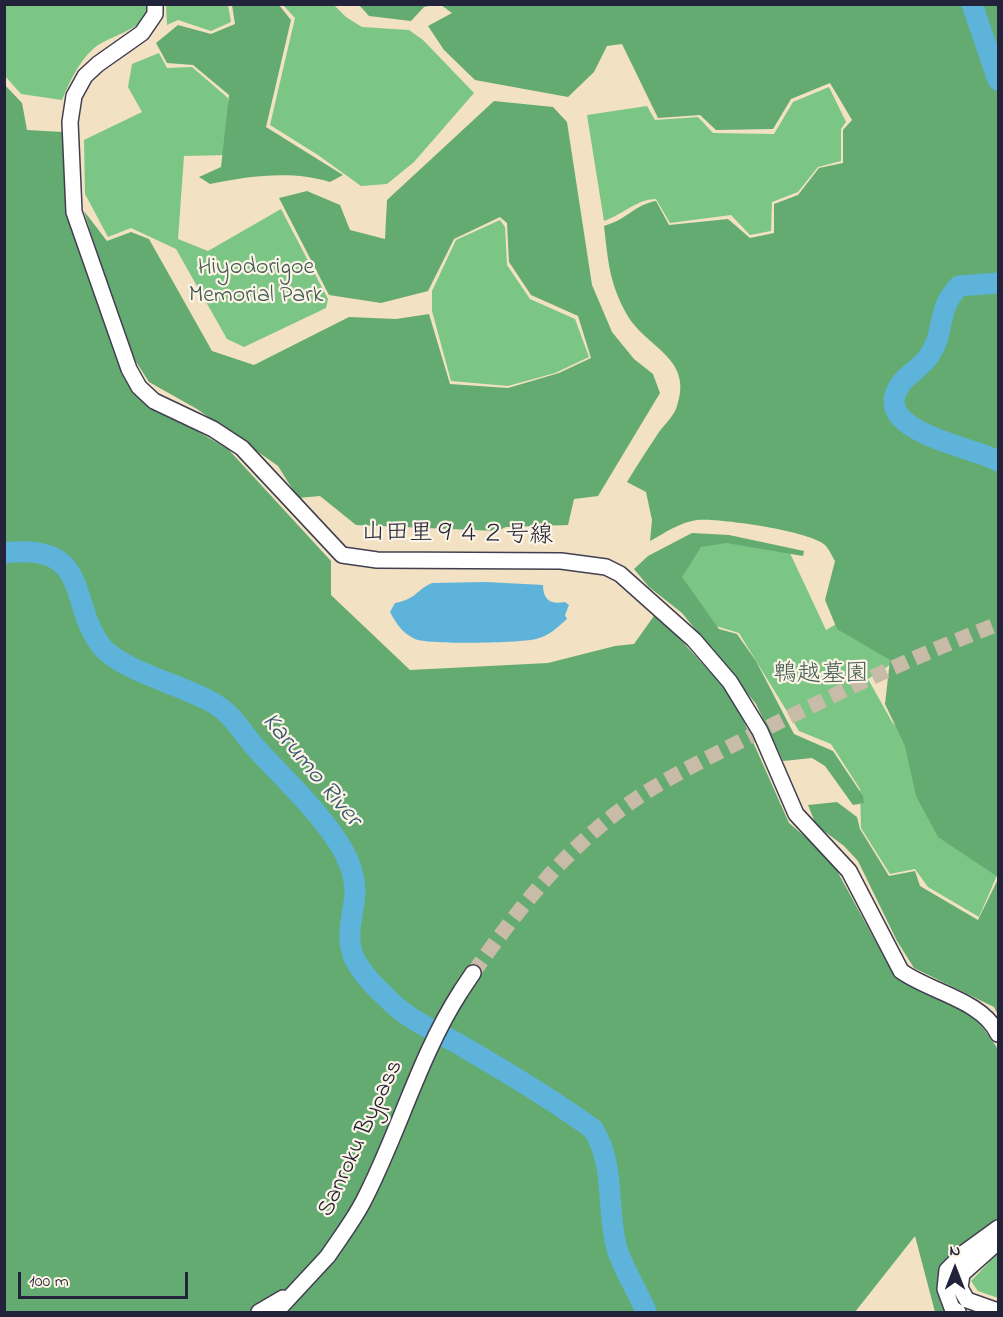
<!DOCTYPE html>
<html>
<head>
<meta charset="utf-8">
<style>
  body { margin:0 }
  #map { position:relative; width:1003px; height:1317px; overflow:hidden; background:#f2e1c3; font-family:"Indie Flower",sans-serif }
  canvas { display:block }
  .frame { position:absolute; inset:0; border:6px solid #22223b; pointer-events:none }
  .north { position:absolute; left:925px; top:1239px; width:60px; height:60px; -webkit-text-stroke:4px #fcf5e5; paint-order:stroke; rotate:0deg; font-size:16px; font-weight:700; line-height:24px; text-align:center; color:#22223b }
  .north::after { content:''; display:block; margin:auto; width:21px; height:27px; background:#22223b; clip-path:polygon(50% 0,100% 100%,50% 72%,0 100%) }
  .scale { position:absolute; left:18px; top:1272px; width:170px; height:27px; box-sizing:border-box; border:3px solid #22223b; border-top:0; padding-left:8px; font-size:18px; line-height:21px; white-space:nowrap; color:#22223b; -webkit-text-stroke:4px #fcf5e5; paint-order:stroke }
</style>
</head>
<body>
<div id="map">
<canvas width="1003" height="1317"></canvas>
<div class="frame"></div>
<div class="north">N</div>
<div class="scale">100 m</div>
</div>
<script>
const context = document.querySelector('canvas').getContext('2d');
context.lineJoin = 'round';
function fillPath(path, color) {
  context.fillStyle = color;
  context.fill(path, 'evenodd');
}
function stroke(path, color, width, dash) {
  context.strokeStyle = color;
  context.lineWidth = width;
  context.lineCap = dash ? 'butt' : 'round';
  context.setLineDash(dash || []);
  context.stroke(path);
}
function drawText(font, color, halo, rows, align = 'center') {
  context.font = font + ' "Indie Flower","Klee One",sans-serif';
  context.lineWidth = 4.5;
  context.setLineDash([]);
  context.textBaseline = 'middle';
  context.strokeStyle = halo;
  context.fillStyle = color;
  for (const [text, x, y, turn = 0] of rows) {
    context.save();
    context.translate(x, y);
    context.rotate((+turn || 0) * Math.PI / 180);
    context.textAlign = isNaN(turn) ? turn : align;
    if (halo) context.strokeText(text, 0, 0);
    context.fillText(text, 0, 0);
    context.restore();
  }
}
const green = new Path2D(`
  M 5,5 L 148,5 C 151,29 108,35 93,49 C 78,63 70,81 62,100 L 21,94 L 5,76 Z
  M 166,5 L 228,5 L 231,22 L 211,31 L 178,20 L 167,25 Z
  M 283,5 L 334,5 L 346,17 L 362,27 L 409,30 L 423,40 L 474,93 L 414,162 L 387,184 L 361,186 L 318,155 L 270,125 L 295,18 Z
  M 159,53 L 167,68 L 192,67 L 228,98 L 229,155 L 184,156 L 178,239 L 208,251 L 281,209 L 328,299 L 326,308 L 244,347 L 227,339 L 176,249 L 131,228 L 108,237 L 85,194 L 84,140 L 142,112 L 128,87 L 132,64 Z
  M 829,87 L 846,122 L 841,129 L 841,161 L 818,167 L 798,192 L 772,202 L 771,231 L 750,235 L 731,215 L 670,223 L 656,199 C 637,199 622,215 604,221 L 587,115 L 647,106 L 655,120 L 698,117 L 713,133 L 774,134 L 793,102 Z
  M 500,220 L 505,227 L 507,265 L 530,299 L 575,319 L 589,357 L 555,373 L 508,386 L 451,381 L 432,311 L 432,291 L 456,240 Z
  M 723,541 L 789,551 L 826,630 L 843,620 L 896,661 L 868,679 L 892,722 L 911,743 L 998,873 L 979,917 L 928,887 L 915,869 L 890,874 L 861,828 L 860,789 L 831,744 L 799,731 L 739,633 L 716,626 L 680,577 L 699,544 Z
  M 998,1253 L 998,1298 L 978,1291 L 971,1281 Z`);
const forest = new Path2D(`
  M 232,5 L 279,5 L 291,20 L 266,127 L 343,175 L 330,182 C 292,170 248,176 210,184 L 199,177 L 221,167 L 229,95 L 193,65 L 167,63 L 156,43 L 178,25 L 211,34 L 235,24 Z
  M 359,5 L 434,5 L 424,7 L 411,21 L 369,16 Z
  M 441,5 L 998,5 L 998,877 L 938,837 L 916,796 L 905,746 L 885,704 L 890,660 L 837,629 L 825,600 L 835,561 C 832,556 829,549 825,545 C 810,531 719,518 697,520 C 680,522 665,533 650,541 L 652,520 L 646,492 L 627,482 C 637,465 648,449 659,432 C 665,424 674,416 677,406 C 694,357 645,348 626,313 C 609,282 608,260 604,226 C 628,219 634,205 656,201 L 669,225 L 728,219 L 750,238 L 774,233 L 774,204 L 798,195 L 819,168 L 843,163 L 843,130 L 852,120 L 830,83 L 791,99 L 773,129 L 716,130 L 700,115 L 658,118 L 622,44 L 607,46 L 594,72 L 568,97 L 475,80 L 444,50 L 428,26 L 452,13 Z
  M 4,84 L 22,103 L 27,130 L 63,132 L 66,205 L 120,368 L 145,401 L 228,449 L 331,561 L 331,595 L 410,670 L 548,663 L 615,646 L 634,644 L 656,613 L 733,697 L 789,823 L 830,858 L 895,977 L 976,1018 L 996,1046 L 998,1051 L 998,1221 L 969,1242 L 939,1285 L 941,1304 L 947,1312 L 935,1312 L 915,1236 L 855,1312 L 5,1312 Z
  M 494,101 L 553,107 L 567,122 L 592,285 L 612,332 L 634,359 L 653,374 L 660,393 L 598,496 L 574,499 L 568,525 L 506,527 L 497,531 L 356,525 L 320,496 L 298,498 L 278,466 L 197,409 L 149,382 L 126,346 L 84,211 L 107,241 L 131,232 L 149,239 L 212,351 L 254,365 L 349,317 L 396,319 L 429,314 L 450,384 L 508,388 L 559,373 L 591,358 L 578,316 L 531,295 L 509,262 L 507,223 L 500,217 L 454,239 L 428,291 L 381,303 L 329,295 L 279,198 L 307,191 L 340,205 L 350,230 L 385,239 L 387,200 Z
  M 692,533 L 729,535 L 804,551 L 803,556 L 726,543 L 701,547 L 682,577 L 719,629 L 737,634 L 756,661 L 794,734 L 833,751 L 863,796 L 864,803 L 853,805 L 825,766 L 812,758 L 783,761 L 756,704 L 682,613 L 649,587 L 634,569 L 648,556 Z
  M 837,802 L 857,817 L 860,829 L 889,876 L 915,871 L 920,886 L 978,920 L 998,879 L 998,1015 L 994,1007 L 914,968 L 897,941 L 858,861 L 844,846 L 816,825 L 808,805 Z`);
const water = new Path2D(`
  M 486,582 L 543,585 C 543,600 551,605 565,602 L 569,605 L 565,615 L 567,619 C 558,627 549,636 536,639 C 520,643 428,645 415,639 C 402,633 396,623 390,612 L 395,603 C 417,599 417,589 432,583 Z`);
const river = new Path2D(`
  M 972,4 L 998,80
  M 998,283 L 959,286 C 935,311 946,332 929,356 C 921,368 907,374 900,385 C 868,432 975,447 998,461
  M 4,553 C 93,542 67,603 102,647 C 122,671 186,686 215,704 C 232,714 242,732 255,747 C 283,778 315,807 338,842 C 348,857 355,875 355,893 C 354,912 346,933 352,952 C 357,969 374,986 387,998 C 410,1022 439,1032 467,1049 C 510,1074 553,1100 593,1129 C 616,1166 606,1209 617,1249 C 624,1271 638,1291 646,1312`);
const minorTunnel = new Path2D(`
  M 473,973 C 514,915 558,858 615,814 C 652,785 696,764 737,743 C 822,700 909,658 998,624`);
const minor = new Path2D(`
  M 155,4 L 155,14 L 142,33 L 98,64 L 85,76 L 74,96 L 70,122 L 74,212 L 129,369 L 139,387 L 154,401 L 213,429 L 242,448 L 342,555 L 377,560 L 561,561 L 606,567 L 620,574 L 694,640 L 730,682 L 760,731 L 796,814 L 849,871 L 901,971 C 930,992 982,1000 998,1034
  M 461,991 L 473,973
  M 998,1242 L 962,1274 L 960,1288 L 967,1300 L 998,1311
  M 259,1312 L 283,1298
  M 276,1312 L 328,1256
  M 958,1312 L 952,1308 L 945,1289 L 947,1270 L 965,1252 L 998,1228`);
const minorBridge = new Path2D(`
  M 328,1256 C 340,1238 353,1221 363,1202 C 399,1133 419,1056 461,991`);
const parkNames = [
  ["Hiyodorigoe",256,269],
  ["Memorial Park",256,297],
  ["鵯越墓園",821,676]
];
const streetNames = [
  ["山田里９４２号線",457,536,1],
  ["Sanroku Bypass",362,1139,-65]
];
const waterNames = [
  ["Karumo River",310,771,50]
];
fillPath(green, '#7bc684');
fillPath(forest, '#64ab72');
fillPath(water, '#5db3da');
stroke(river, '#5db3da', 21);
stroke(minorTunnel, '#c8bba8', 15, [15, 8]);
stroke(minor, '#413f4f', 18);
stroke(minor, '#fff', 15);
stroke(minorBridge, '#413f4f', 18, []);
stroke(minorBridge, '#fff', 15);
drawText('24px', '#415b55', '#fcf5e5', parkNames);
drawText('24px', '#22223b', '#fcf5e5', streetNames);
drawText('italic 26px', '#375573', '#fcf5e5', waterNames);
</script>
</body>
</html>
